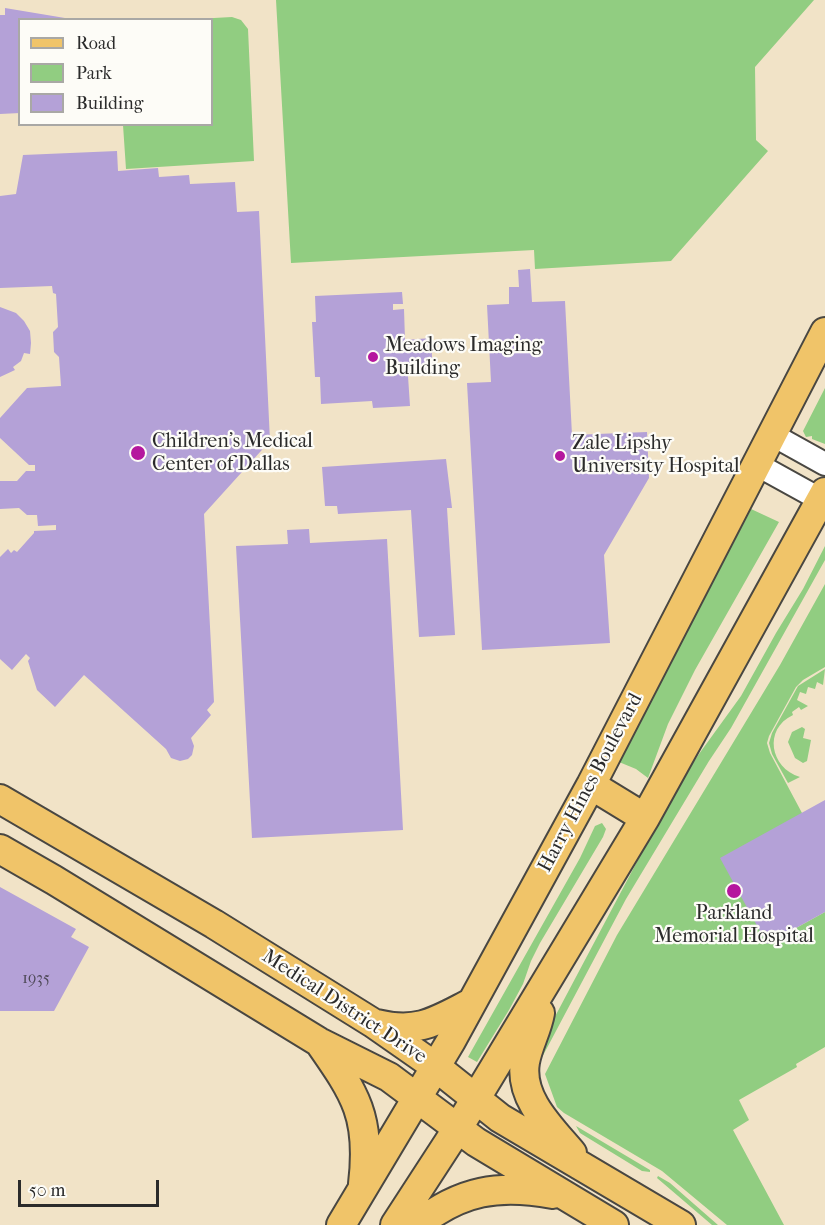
<!DOCTYPE html>
<html>
<head>
<meta charset="utf-8">
<style>
  body { margin:0 }
  #map { position:relative; width:825px; height:1225px; overflow:hidden; background:#f1e3c7; font-family:"IM FELL French Canon",serif }
  canvas { display:block }
  .legend { position:absolute; left:18px; top:18px; width:195px; height:108px; box-sizing:border-box; background:#fdfcf7; border:2px solid #a9a8a5; margin:0; padding:8px 10px; list-style:none; font-size:18px; color:#2b2b2b }
  .legend li { display:flex; align-items:center; gap:12px; height:30px }
  .legend b { width:30px; border:2px solid #a9a8a5 }
  .scale { position:absolute; left:18px; top:1180px; width:141px; height:27px; box-sizing:border-box; border:3px solid #2b2b2b; border-top:0; padding-left:8px; font-size:18px; line-height:21px; white-space:nowrap; color:#2b2b2b; -webkit-text-stroke:4px #fdfcf7; paint-order:stroke }
</style>
</head>
<body>
<div id="map">
<canvas width="825" height="1225"></canvas>
<ul class="legend">
<li><b style="height:8px;background:#f0c469"></b>Road</li>
<li><b style="height:16px;background:#91cd81"></b>Park</li>
<li><b style="height:16px;background:#b4a1d7"></b>Building</li>
</ul>
<div class="scale">50 m</div>
</div>
<script>
const context = document.querySelector('canvas').getContext('2d');
context.lineJoin = 'round';
function fillPath(path, color) {
  context.fillStyle = color;
  context.fill(path, 'evenodd');
}
function stroke(path, color, width, dash) {
  context.strokeStyle = color;
  context.lineWidth = width;
  context.lineCap = dash ? 'butt' : 'round';
  context.setLineDash(dash || []);
  context.stroke(path);
}
function drawText(font, color, halo, rows, align = 'center') {
  context.font = font + ' "IM FELL French Canon",serif';
  context.lineWidth = 4.5;
  context.setLineDash([]);
  context.textBaseline = 'middle';
  context.strokeStyle = halo;
  context.fillStyle = color;
  for (const [text, x, y, turn = 0] of rows) {
    context.save();
    context.translate(x, y);
    context.rotate((+turn || 0) * Math.PI / 180);
    context.textAlign = isNaN(turn) ? turn : align;
    if (halo) context.strokeText(text, 0, 0);
    context.fillText(text, 0, 0);
    context.restore();
  }
}
const green = new Path2D(`
  M 276,0 L 814,0 L 755,67 L 756,140 L 768,151 L 671,261 L 535,269 L 534,250 L 291,263 Z
  M 232,17 L 241,20 L 248,29 L 254,161 L 126,169 L 123,125 L 212,124 L 212,20 L 196,19 Z
  M 825,388 L 825,444 L 812,439 L 812,436 L 806,437 L 803,431 Z
  M 751,509 L 779,522 L 695,670 L 668,724 L 648,778 L 636,769 L 619,762 Z
  M 825,546 L 825,560 L 731,728 L 709,761 L 626,899 L 539,1063 L 541,1043 L 676,788 L 699,754 L 741,696 L 776,633 L 803,589 Z
  M 825,584 L 825,667 L 803,680 L 796,687 L 769,736 L 767,743 L 770,753 L 802,813 L 767,944 L 825,912 L 825,1047 L 796,1064 L 797,1067 L 739,1100 L 749,1120 L 733,1130 L 784,1225 L 727,1225 L 662,1171 L 564,1113 L 557,1107 L 545,1074 L 617,935 L 780,665 Z
  M 825,669 L 823,685 L 817,682 L 815,689 L 808,687 L 806,694 L 800,692 L 797,700 L 808,706 L 801,710 L 799,707 L 792,712 L 793,715 C 763,729 770,768 800,777 L 788,783 L 772,754 L 769,743 L 772,733 L 798,686 Z
  M 802,727 L 805,729 L 803,738 L 811,740 L 807,761 L 803,763 L 795,758 L 788,742 L 792,732 Z
  M 602,823 L 606,829 L 603,837 L 540,943 L 531,961 L 523,984 L 509,1010 L 477,1062 L 468,1057 L 580,858 L 595,826 Z
  M 576,1126 L 650,1170 L 650,1172 L 642,1171 L 580,1133 Z
  M 658,1176 L 670,1183 L 718,1225 L 712,1225 L 657,1178 Z`);
const building = new Path2D(`
  M 5,8 L 65,18 L 20,20 L 20,113 L 0,114 L 0,15 L 5,15 Z
  M 117,151 L 118,171 L 158,168 L 159,177 L 189,175 L 190,184 L 235,182 L 237,212 L 259,211 L 270,441 L 204,514 L 214,702 L 207,710 L 211,715 L 191,738 L 194,746 L 192,755 L 188,759 L 180,761 L 171,758 L 166,749 L 84,675 L 55,707 L 37,690 L 28,661 L 30,658 L 26,654 L 12,670 L 0,659 L 0,557 L 8,549 L 11,553 L 14,550 L 17,552 L 34,533 L 34,531 L 56,530 L 56,525 L 38,526 L 37,515 L 27,515 L 19,508 L 0,509 L 0,481 L 17,481 L 26,471 L 35,471 L 35,465 L 29,465 L 0,438 L 0,418 L 27,388 L 61,386 L 59,357 L 54,352 L 53,332 L 58,327 L 56,294 L 53,293 L 52,286 L 0,288 L 0,196 L 16,194 L 23,155 Z
  M 530,269 L 532,302 L 565,301 L 572,435 L 647,432 L 649,478 L 604,555 L 610,643 L 482,650 L 467,383 L 491,382 L 487,305 L 509,304 L 509,287 L 519,287 L 518,270 Z
  M 402,292 L 403,304 L 393,304 L 393,310 L 404,309 L 405,340 L 431,338 L 433,375 L 408,376 L 410,406 L 373,408 L 372,401 L 321,404 L 320,377 L 315,377 L 312,322 L 316,322 L 315,296 Z
  M 0,307 L 16,313 L 24,321 L 30,331 L 31,343 L 30,354 L 24,353 L 21,361 L 13,367 L 15,370 L 0,377 Z
  M 446,459 L 452,508 L 447,508 L 455,635 L 419,637 L 411,510 L 338,514 L 337,506 L 325,506 L 322,467 Z
  M 309,529 L 310,543 L 387,539 L 403,830 L 252,838 L 236,546 L 288,544 L 287,530 Z
  M 825,800 L 825,912 L 767,944 L 720,858 Z
  M 0,887 L 76,929 L 71,937 L 89,947 L 54,1011 L 0,1011 Z`);
const minor = new Path2D(`
  M 771,434 L 825,464
  M 756,464 L 825,502`);
const major = new Path2D(`
  M 591,785 L 645,818
  M 0,799 L 214,924 L 373,1023 L 436,1067 L 500,1118 L 681,1225
  M 0,849 L 54,880 L 319,1042 L 389,1077 L 476,1142 L 614,1225
  M 540,1013 C 537,1030 528,1045 525,1062 C 519,1098 550,1127 572,1153
  M 377,1024 C 418,1034 436,1021 471,1003
  M 319,1042 C 356,1095 371,1117 363,1184
  M 341,1225 L 451,1041 L 591,785 L 825,332
  M 395,1225 L 458,1128 L 645,818 L 825,492
  M 417,1225 C 461,1190 499,1184 553,1194`);
const markers = [
  [373,357,6,"#b5179e"],
  [138,453,8,"#b5179e"],
  [560,456,6,"#b5179e"],
  [734,891,8,"#b5179e"]
];
const numberNames = [
  ["1935",36,979]
];
const poiNames = [
  ["Meadows Imaging",385,346],
  ["Building",385,369],
  ["Children's Medical",152,442],
  ["Center of Dallas",152,465],
  ["Zale Lipshy",572,444],
  ["University Hospital",572,467],
  ["Parkland",734,914,"center"],
  ["Memorial Hospital",734,937,"center"]
];
const streetNames = [
  ["Harry Hines Boulevard",591,783,-62],
  ["Medical District Drive",344,1007,33]
];
fillPath(green, '#91cd81');
fillPath(building, '#b4a1d7');
stroke(minor, '#494742', 26);
stroke(major, '#494742', 32);
stroke(minor, '#fff', 22);
stroke(major, '#f0c469', 28);
for (const [x, y, r, color] of markers) {
  const dot = new Path2D();
  dot.arc(x, y, r, 0, 2 * Math.PI);
  context.fillStyle = color;
  context.fill(dot);
  stroke(dot, '#fdfcf7', 2);
}
drawText('16px', '#4d4856', null, numberNames);
drawText('20px', '#2b2b2b', '#fdfcf7', poiNames, 'left');
drawText('20px', '#2b2b2b', '#fdfcf7', streetNames);
</script>
</body>
</html>
